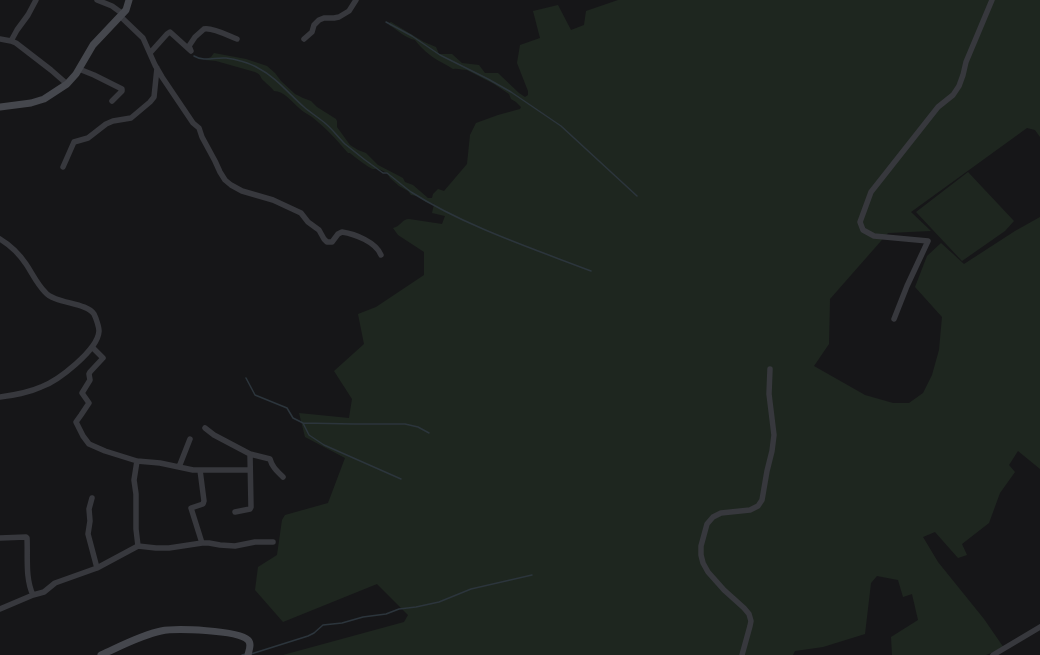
<!DOCTYPE html>
<html>
<head>
<meta charset="utf-8">
<style>
  body { margin:0 }
  canvas { display:block; background:#161618 }
</style>
</head>
<body>
<canvas width="1040" height="655"></canvas>
<script>
const context = document.querySelector('canvas').getContext('2d');
context.lineJoin = 'round';
function fillPath(path, color) {
  context.fillStyle = color;
  context.fill(path, 'evenodd');
}
function stroke(path, color, width, dash) {
  context.strokeStyle = color;
  context.lineWidth = width;
  context.lineCap = dash ? 'butt' : 'round';
  context.setLineDash(dash || []);
  context.stroke(path);
}
const green = new Path2D(`
  M 618,0 L 1040,0 L 1040,137 L 1035,130 L 1027,128 L 911,212 L 931,231 L 888,233 L 830,299 L 829,344 L 814,366 L 865,395 L 893,403 L 909,403 L 923,393 L 932,375 L 939,350 L 942,317 L 915,287 L 927,256 L 941,243 L 964,264 L 1015,231 L 1040,217 L 1040,469 L 1018,451 L 1009,465 L 1015,472 L 1000,493 L 989,523 L 962,544 L 967,555 L 958,558 L 935,532 L 923,537 L 938,562 L 984,619 L 1004,648 L 986,655 L 892,655 L 891,637 L 918,620 L 912,594 L 903,597 L 898,580 L 877,576 L 871,583 L 865,634 L 823,647 L 795,651 L 793,655 L 283,655 L 404,622 L 408,615 L 377,584 L 283,622 L 255,590 L 258,567 L 277,555 L 282,520 L 285,515 L 328,503 L 345,458 L 305,437 L 299,413 L 349,418 L 352,399 L 334,371 L 364,344 L 358,314 L 376,307 L 424,275 L 424,252 L 398,235 L 393,228 C 400,227 402,219 409,219 L 442,224 L 445,216 L 432,213 L 434,204 L 426,202 L 417,196 L 411,195 L 408,191 L 399,186 L 390,178 L 387,173 L 377,168 C 375,169 374,169 373,169 C 371,169 353,156 350,153 L 348,153 C 337,140 326,128 312,117 C 308,114 303,112 299,108 C 292,102 284,91 274,91 C 271,87 268,85 264,81 C 259,77 263,76 255,72 L 216,61 L 205,60 L 206,59 L 211,57 L 214,53 L 246,59 L 267,66 L 275,73 L 281,81 L 295,94 L 303,98 L 311,101 L 317,107 L 336,119 L 337,121 L 337,127 L 350,145 L 358,150 L 366,153 L 378,165 L 403,178 L 405,182 L 413,185 L 428,198 L 432,198 L 433,194 L 438,189 L 444,191 L 467,164 L 470,135 L 476,123 L 498,115 L 520,109 L 521,107 L 516,102 L 511,99 L 509,94 L 494,84 L 467,70 C 462,70 458,68 453,69 C 449,66 444,64 439,61 C 430,56 421,48 415,40 C 405,38 398,30 389,25 L 389,23 L 391,22 L 424,42 L 436,47 L 439,54 L 452,54 L 462,63 L 479,65 L 485,73 L 498,73 L 519,93 L 525,97 L 528,95 L 528,91 L 517,63 L 520,45 L 540,38 L 533,11 L 558,5 L 571,30 L 584,25 L 586,11 Z
  M 968,172 L 1014,221 L 1005,231 L 962,261 L 916,212 Z`);
const stream = new Path2D(`
  M 386,22 L 412,36 L 440,55 L 488,79 L 511,92 L 561,126 L 637,196
  M 194,56 C 204,62 215,57 226,58 C 235,59 250,63 258,68 C 276,77 289,94 304,107 C 311,113 319,118 326,124 C 333,130 338,137 345,144 C 357,154 370,164 383,173 L 387,173 C 395,179 403,186 411,192 C 465,226 531,248 591,271
  M 246,378 L 255,395 L 287,408 L 293,418 L 303,423 L 309,435 L 324,445 L 401,479
  M 303,423 L 354,424 L 405,424 L 418,427 L 429,433
  M 251,654 L 308,636 L 314,633 L 323,625 L 342,623 L 363,617 L 386,614 L 399,609 L 416,607 L 439,602 L 471,589 L 532,575
  M 242,655 L 246,654`);
const street = new Path2D(`
  M 36,0 L 28,15 L 17,30 L 11,41 L 16,43 L 51,70 L 67,84
  M 97,0 L 112,6 L 123,14
  M 120,16 L 143,38 L 155,65 L 162,77 L 193,123 L 199,128 L 202,137 L 215,161 L 220,172 L 225,180 L 231,185 L 242,191 L 273,200 L 301,213 L 308,222 L 319,230 L 324,239 L 327,242 L 332,242 L 338,234 L 342,232 C 355,234 376,242 381,255
  M 0,39 L 11,41
  M 304,39 L 312,32 L 314,25 L 319,20 L 324,18 L 334,18 L 339,17 L 349,11 L 356,0
  M 150,53 L 167,34 L 170,32 L 191,51 L 189,46 L 195,37 L 204,29 C 212,27 229,36 237,39
  M 79,69 L 94,75 L 122,89 L 122,91 L 112,101
  M 63,167 L 74,142 L 88,138 L 106,124 L 113,121 L 131,118 L 150,102 L 154,97 L 157,68
  M 0,239 C 10,245 20,255 26,264 C 32,273 37,284 45,292 C 55,304 86,302 94,314 C 96,318 99,327 99,331 C 98,350 58,381 41,387 C 28,393 14,395 0,397
  M 894,319 L 907,286 L 928,241 L 874,236 L 863,230 L 860,222 L 871,192 L 938,107 L 953,95 L 959,86 L 963,75 L 966,62 L 992,0
  M 92,347 L 103,358 L 90,372 L 89,374 L 90,380 L 82,393 L 89,403 L 81,415 L 76,422 L 83,436 L 89,444 L 105,451 L 137,461 L 160,463 L 193,470 L 250,470
  M 205,428 L 214,435 L 250,454 L 251,507 L 250,509 L 235,512
  M 250,454 L 270,459 C 272,467 277,471 283,477
  M 137,461 L 134,480 L 136,494 L 136,529 L 138,546
  M 179,467 L 190,439
  M 92,498 L 89,509 L 90,521 L 88,534 L 97,568
  M 0,538 L 26,537 L 27,538 C 28,557 25,578 33,595 L 0,609
  M 202,543 L 209,543 L 220,545 L 235,546 L 255,542 L 273,542
  M 33,595 L 44,592 L 55,583 L 97,568 L 138,546 L 156,548 L 169,548 L 202,543 L 191,508 L 203,504 L 204,501 L 200,470
  M 742,655 L 750,626 L 751,621 L 749,614 L 744,608 L 724,590 L 708,572 L 703,563 L 701,555 L 701,546 L 707,524 L 713,517 L 721,513 L 750,510 L 758,506 L 762,500 L 767,471 L 772,451 L 774,435 L 769,394 L 770,369
  M 993,655 L 1040,627`);
const secondary = new Path2D(`
  M 0,107 L 31,103 L 44,99 L 67,84 L 76,74 L 93,45 L 126,10 L 129,0
  M 101,655 C 119,647 141,635 161,631 C 175,628 238,630 248,640 C 252,644 249,650 248,655`);
fillPath(green, '#1e261f');
stroke(stream, '#2c353c', 1.5);
stroke(street, '#37383d', 5.5);
stroke(secondary, '#45474d', 7);
</script>
</body>
</html>
